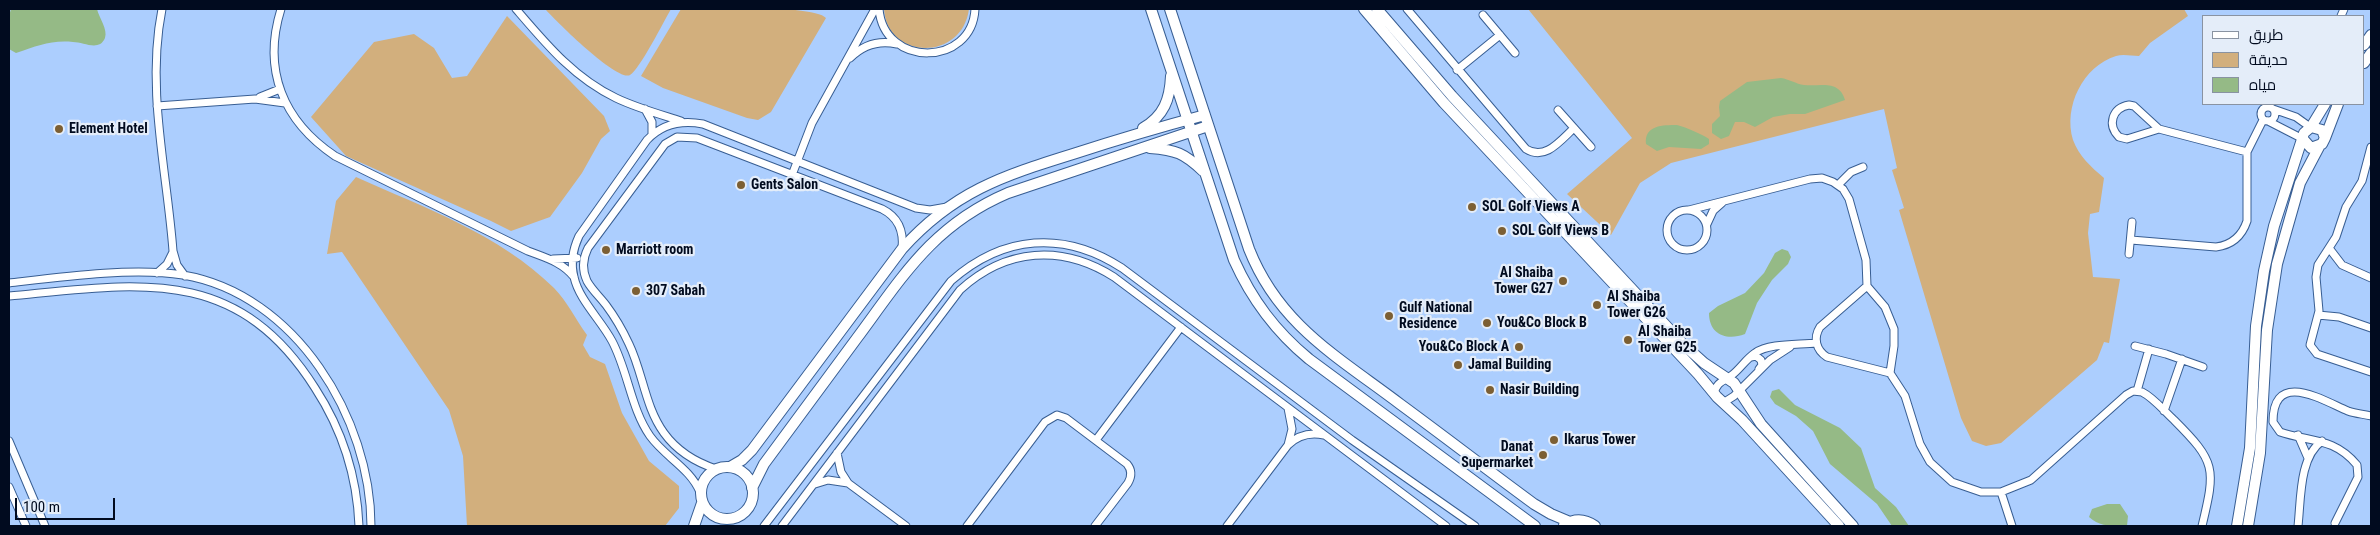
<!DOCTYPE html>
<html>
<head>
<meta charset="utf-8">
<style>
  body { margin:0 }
  #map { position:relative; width:2380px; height:535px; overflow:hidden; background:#accefe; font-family:"Roboto Condensed",Cairo,sans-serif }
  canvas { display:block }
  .frame { position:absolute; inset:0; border:10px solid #010b1f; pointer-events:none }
  .legend { position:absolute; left:2202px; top:15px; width:162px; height:90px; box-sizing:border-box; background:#e4edf9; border:1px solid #8993a2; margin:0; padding:6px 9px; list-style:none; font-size:15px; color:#010b1f }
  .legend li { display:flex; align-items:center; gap:10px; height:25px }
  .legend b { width:25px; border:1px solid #8993a2 }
  .scale { position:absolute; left:15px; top:498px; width:100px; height:22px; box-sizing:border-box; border:2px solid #010b1f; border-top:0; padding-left:6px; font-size:15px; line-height:18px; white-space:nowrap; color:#010b1f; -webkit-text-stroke:4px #e4edf9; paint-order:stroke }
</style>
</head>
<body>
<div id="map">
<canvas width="2380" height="535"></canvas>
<div class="frame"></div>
<ul class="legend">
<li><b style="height:6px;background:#fff"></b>طريق</li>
<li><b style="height:14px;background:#d2af7d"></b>حديقة</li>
<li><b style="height:14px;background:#95ba86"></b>مياه</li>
</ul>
<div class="scale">100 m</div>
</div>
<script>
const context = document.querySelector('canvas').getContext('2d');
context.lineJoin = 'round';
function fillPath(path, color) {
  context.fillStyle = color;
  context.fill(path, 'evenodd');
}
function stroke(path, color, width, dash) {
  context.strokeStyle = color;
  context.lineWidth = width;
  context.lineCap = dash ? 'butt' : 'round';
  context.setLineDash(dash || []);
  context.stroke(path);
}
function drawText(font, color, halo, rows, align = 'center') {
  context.font = font + ' "Roboto Condensed",sans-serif';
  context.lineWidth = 4.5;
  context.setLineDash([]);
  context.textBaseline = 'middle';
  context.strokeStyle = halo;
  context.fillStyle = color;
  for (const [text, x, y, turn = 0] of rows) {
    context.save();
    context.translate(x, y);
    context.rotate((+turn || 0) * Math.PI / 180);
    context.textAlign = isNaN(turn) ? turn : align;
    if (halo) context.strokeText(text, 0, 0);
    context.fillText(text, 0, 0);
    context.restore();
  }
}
const green = new Path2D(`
  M 545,9 L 671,9 C 664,21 640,69 630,75 C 617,82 555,20 545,9 Z
  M 681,9 C 703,9 815,4 826,18 L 771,112 L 758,120 L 747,118 L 663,88 L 641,76 Z
  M 884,9 L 969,9 C 962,62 887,60 884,9 Z
  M 1528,9 L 2184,9 L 2188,16 L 2150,43 L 2139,56 C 2132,56 2123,54 2116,56 C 2083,66 2063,107 2073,140 C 2079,156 2091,167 2104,178 L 2099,212 L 2090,214 L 2088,233 L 2093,277 L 2120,279 L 2109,343 L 2104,342 L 2097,360 L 2001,443 L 1986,446 L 1972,441 L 1961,418 L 1899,210 L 1904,208 L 1892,170 L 1897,168 L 1884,109 L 1671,163 L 1640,183 L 1611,235 L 1567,194 L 1632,138 Z
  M 507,16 L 604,116 L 610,131 L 601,139 L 582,173 L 550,217 L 511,231 L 491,221 L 346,156 L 311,117 L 374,42 L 414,34 L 434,48 L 452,78 L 467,76 Z
  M 356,177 C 425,208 499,234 554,288 C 567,301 576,320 587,335 L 583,345 L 590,357 L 605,364 L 622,413 L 649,461 L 679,486 L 679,508 L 665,526 L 467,526 L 463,456 L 449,410 L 342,252 L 327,254 L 336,201 Z`);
const water = new Path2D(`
  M 11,9 L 97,9 C 99,18 108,29 105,38 C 99,52 84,42 73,42 C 50,40 38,46 16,53 L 9,49 L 9,16 Z
  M 1781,78 C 1789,79 1796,84 1804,85 C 1819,87 1839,79 1845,100 L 1805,114 L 1790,114 L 1773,117 L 1755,127 L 1744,122 L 1735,122 L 1729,136 L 1721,139 L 1712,133 L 1712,124 L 1720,116 L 1719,107 L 1720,101 L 1747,82 Z
  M 1677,125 C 1685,127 1702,134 1709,139 L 1709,144 L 1701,149 L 1669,147 L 1657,151 L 1646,144 C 1644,125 1663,125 1677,125 Z
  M 1782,249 L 1788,251 L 1791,257 L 1788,264 L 1772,280 L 1757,303 L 1745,334 C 1727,341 1709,335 1709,313 L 1718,306 L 1745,293 L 1764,273 L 1775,253 Z
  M 1779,389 L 1795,405 L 1840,428 L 1861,448 L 1875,488 L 1896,507 L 1909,526 L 1892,526 L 1877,504 L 1830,464 L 1813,431 L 1796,416 L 1775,404 L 1770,397 L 1772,391 Z
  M 2107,504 L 2120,504 L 2128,516 L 2127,526 C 2112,526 2100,527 2089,517 L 2092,509 Z`);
const street = new Path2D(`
  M 162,9 C 146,89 167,171 173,251 L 177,265 L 185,276
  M 281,9 C 262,70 283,121 335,156 L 528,251 C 546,258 562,262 574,277
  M 516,9 C 546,44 574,78 616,98 C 637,108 659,114 681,121
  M 879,9 C 884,68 972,67 975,9
  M 1407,9 L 1526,149 C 1545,161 1560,141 1574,128
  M 1483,15 L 1515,53
  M 2341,16 L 2344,9
  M 850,58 C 863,45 879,40 897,44
  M 1457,70 L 1500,35
  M 260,97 L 280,89
  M 2129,105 L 2134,106 L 2159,129 L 2127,139 L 2119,137 C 2107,125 2112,108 2129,105 Z
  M 157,106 L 255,99 L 285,103
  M2261 114a7 7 0 1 1 14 0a7 7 0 1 1-14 0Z
  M 645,109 L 652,122 L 652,135
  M 2273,109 L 2296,117 L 2310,127
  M 1558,110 L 1591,147
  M 2268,121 L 2303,139
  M 2159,129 L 2247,152
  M 2371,147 L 2362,181 L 2346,207 L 2336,237 L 2318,265 L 2316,277 L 2319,311 L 2310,345 L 2317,354 L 2371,372
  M 792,175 L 812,123 L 875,9
  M 1838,185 L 1851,172 L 1863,167
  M1667 230a20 20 0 1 1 40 0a20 20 0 1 1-40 0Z
  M 1689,210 L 1810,179 L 1822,178 L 1833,182 L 1843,189 L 1849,199 L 1866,260 L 1867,286 L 1885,307 L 1894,329 L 1894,346 L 1890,373 L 1905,396 L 1920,444 L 1930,462 L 1952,482 L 1981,492 L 2001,492 L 2031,480 L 2126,395 L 2133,391 L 2142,392 C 2154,398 2164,411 2174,420 C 2216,462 2216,468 2202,526
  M 1707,224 L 1713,211 L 1722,203
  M 2131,240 L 2216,247 C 2232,245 2242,236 2247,221 L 2247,152 L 2263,120
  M 2329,248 L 2342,265 L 2371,278
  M 2129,254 L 2132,222
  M 553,259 L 577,258
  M 157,273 L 167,264 L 173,252
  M 9,283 C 60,277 132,267 183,275 C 296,294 371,419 371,526
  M 1867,286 L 1820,327 C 1813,338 1816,350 1827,357 L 1890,373
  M 9,296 C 136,284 236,263 315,388 C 343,431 357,475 359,526
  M 2318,315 L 2339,317 L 2371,328
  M 2135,346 L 2166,354 L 2203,367
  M 1751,357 L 1756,356 L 1761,360 L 1762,365 L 1759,369
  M 2137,391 L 2149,349
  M 1714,394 C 1716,382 1724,381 1732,375 C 1740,369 1746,359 1755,353 C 1769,343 1798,345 1816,343
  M 1723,403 L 1734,396 L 1770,360 L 1790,347
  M 2164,411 L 2182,359
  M 2298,435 L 2308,458
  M 1096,440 L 1181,327
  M 9,441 L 45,526
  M 1288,445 C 1298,435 1310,432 1324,435
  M 837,453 L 841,472 L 848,483 L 906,526
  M 716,469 C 695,462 677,451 664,433 C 645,407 643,373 629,344 C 623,331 615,317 606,305 C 600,297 592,290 587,281 C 582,270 583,258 588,248 L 665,144 L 677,137 L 697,138 L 882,209 C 898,217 904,231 902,249
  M 815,484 L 828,480 L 848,483
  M 9,487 L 26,526
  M 700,492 C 690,468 665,457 650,436 C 631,409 628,371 612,341 C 601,320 579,300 574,277 C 570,262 573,249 579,236 L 647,140 C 662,124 682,120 703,124 L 916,208 L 930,210 L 947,207
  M 2001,492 L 2012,526
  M 2335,523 L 2358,477 L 2357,465 C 2334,437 2309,442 2280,432 L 2273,422 C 2273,369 2322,400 2348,411 C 2356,414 2364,414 2371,416
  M 764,526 L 951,281 C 1003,235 1064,230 1122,268 L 1352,440 L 1475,526
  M 782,526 L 960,290 C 1006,248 1062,244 1114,277 L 1446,526
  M 967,526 L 1045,422 L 1057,415 L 1066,418 L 1127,464 C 1132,470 1132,476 1128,483 L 1095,526
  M 1227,526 L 1288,445 L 1292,429 L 1288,408
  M 2298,526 C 2301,500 2299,457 2322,441`);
const secondary = new Path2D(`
  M 1151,9 L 1234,260 C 1252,300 1275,331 1309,359 L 1535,526
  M 1170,9 L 1249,249 C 1279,325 1338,357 1400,404 C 1445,437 1489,471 1534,504 L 1551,514 L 1570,522
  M 1364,9 L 1444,103 L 1698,374 L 1717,397 L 1742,420 L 1839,526
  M 1377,9 L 1452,96 L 1684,345 L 1704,363 L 1734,383 L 1761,424 L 1853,526
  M 2364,45 L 2371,35
  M 2364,63 L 2371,53
  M 1143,128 C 1164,116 1170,99 1171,76
  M 2325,138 L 2338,104
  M 2303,139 L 2311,148 L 2322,144 L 2325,138 L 2322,130 L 2311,127
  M 1150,148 C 1176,150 1184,153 1203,171
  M701 493a26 26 0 1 1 52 0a26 26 0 1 1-52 0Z
  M 730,467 L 742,460 L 752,450 L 902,249 C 953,192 1002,176 1073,154 C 1116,140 1160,127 1205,115
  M 752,488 L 764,464 C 795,422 826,380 857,338 C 903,276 933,225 1008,193 L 1208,126
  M 1564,525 C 1575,518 1585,519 1595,526
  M 694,526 L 702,503
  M 2237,526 L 2250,448 L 2256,326 L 2264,271 L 2274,226 L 2304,133 L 2311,127 L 2325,104
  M 2248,526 L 2260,453 L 2267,330 L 2277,264 L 2300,183 L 2319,147`);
const markers = [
  [59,129,5,"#7c5f33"],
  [741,185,5,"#7c5f33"],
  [1472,207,5,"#7c5f33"],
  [1502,231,5,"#7c5f33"],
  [606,250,5,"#7c5f33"],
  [1563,281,5,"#7c5f33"],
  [636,291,5,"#7c5f33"],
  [1597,305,5,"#7c5f33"],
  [1389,316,5,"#7c5f33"],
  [1487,323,5,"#7c5f33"],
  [1628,340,5,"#7c5f33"],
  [1519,347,5,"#7c5f33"],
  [1458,365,5,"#7c5f33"],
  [1490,390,5,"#7c5f33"],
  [1554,440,5,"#7c5f33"],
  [1543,455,5,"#7c5f33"]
];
const poiNames = [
  ["Element Hotel",69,129],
  ["Gents Salon",751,185],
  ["SOL Golf Views A",1482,207],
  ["SOL Golf Views B",1512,231],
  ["Marriott room",616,250],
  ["Al Shaiba",1553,273,"right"],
  ["Tower G27",1553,289,"right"],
  ["307 Sabah",646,291],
  ["Al Shaiba",1607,297],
  ["Tower G26",1607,313],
  ["Gulf National",1399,308],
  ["Residence",1399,324],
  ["You&Co Block B",1497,323],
  ["Al Shaiba",1638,332],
  ["Tower G25",1638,348],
  ["You&Co Block A",1509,347,"right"],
  ["Jamal Building",1468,365],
  ["Nasir Building",1500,390],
  ["Ikarus Tower",1564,440],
  ["Danat",1533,447,"right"],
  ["Supermarket",1533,463,"right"]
];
fillPath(green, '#d2af7d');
fillPath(water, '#95ba86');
stroke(street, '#385e93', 9);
stroke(secondary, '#385e93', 12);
stroke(street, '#fff', 7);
stroke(secondary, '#fff', 10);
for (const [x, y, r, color] of markers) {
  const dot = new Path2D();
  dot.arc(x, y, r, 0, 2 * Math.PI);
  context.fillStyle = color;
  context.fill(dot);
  stroke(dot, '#e4edf9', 2);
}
drawText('bold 14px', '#010b1f', '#e4edf9', poiNames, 'left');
</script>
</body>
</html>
